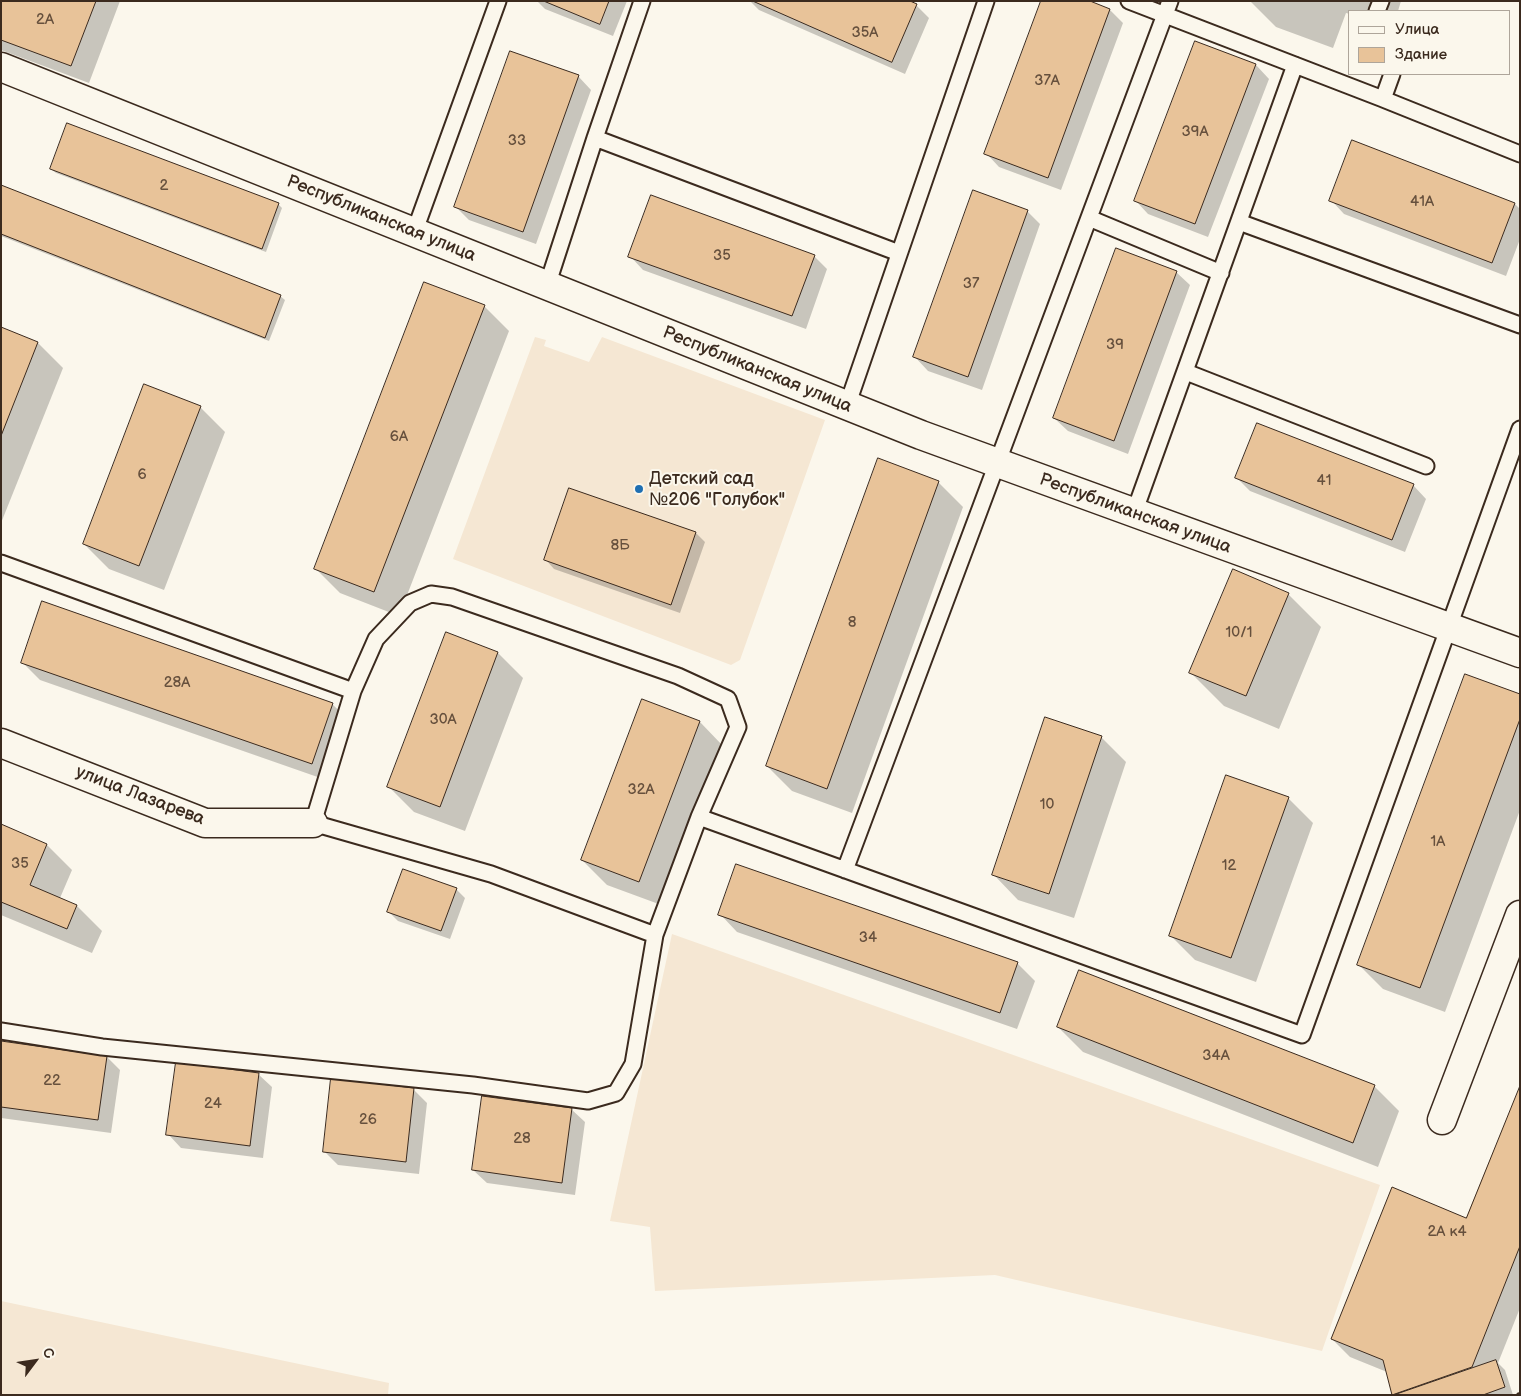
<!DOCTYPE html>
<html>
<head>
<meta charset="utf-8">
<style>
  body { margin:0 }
  #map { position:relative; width:1521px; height:1396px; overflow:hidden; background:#fbf7ec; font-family:"Balsamiq Sans",sans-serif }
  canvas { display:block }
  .frame { position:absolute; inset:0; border:2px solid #3b2a1e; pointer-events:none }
  .legend { position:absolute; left:1348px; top:10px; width:162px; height:65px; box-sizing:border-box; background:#fbf7ec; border:1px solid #aea59a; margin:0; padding:6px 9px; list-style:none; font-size:15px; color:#3b2a1e }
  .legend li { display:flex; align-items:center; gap:10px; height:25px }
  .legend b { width:25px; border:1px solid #aea59a }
  .north { position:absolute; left:10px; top:1336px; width:50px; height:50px; -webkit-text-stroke:4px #fbf7ec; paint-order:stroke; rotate:59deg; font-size:14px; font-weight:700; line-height:20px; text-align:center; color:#3b2a1e }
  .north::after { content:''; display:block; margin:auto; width:18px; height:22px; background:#3b2a1e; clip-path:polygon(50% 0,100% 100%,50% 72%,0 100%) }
</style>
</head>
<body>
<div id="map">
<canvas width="1521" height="1396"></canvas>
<div class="frame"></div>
<ul class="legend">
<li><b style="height:6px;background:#fbf7ec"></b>Улица</li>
<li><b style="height:14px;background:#e8c399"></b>Здание</li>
</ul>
<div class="north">С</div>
</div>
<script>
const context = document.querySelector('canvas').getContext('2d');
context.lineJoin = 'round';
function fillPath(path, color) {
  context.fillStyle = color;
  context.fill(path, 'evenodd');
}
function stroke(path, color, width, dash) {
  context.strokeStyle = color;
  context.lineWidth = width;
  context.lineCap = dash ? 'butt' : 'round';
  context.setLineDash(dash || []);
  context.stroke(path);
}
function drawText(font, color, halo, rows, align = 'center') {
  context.font = font + ' "Balsamiq Sans",sans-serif';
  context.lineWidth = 4;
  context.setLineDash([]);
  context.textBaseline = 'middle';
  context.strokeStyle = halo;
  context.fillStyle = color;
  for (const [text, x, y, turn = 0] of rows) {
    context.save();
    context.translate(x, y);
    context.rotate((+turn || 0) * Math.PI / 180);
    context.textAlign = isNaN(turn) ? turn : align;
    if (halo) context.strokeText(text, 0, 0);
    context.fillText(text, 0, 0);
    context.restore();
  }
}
const built = new Path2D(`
  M 535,337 L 546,340 L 544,346 L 589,362 L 602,337 L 825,420 L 740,660 L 731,665 L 453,559 Z
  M 672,934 L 1380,1185 L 1322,1351 L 995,1275 L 655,1291 L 650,1227 L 610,1221 Z
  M 1,1301 L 389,1383 L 388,1395 L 1,1395 Z`);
const shadow = new Path2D(`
  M 1,1 L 120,1 L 89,83 L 1,50 Z
  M 537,1 L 627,1 L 613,36 L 545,9 Z
  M 750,1 L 907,1 L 916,5 L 929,18 L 905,74 L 759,10 Z
  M 1086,1 L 1110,10 L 1123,23 L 1061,190 L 999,167 L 986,153 Z
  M 1250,1 L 1401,1 L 1398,11 L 1350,11 L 1350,14 L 1346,13 L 1333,48 L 1276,27 Z
  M 1196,42 L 1256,65 L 1269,79 L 1208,237 L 1148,214 L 1135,200 Z
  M 578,76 L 591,90 L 536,244 L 469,220 L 456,207 Z
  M 1353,142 L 1515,204 L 1520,209 L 1520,239 L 1506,276 L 1344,214 L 1331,200 Z
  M 51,169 L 278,204 L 282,208 L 266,252 L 56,173 Z
  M 1,187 L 280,296 L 285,300 L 269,341 L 1,236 Z
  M 1027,211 L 1040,224 L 982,390 L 928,371 L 915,357 Z
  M 630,256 L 814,256 L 827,269 L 806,329 L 643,270 Z
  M 1176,272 L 1190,285 L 1128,454 L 1068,431 L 1054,418 Z
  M 484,306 L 509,331 L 399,616 L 340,593 L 315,568 Z
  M 1,328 L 38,343 L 63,368 L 1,523 Z
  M 200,407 L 225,432 L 164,590 L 109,569 L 84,544 Z
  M 1237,478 L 1413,485 L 1426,499 L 1405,552 L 1250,491 Z
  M 938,482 L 963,507 L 852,813 L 792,791 L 767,766 Z
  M 570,490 L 696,533 L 705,542 L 680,613 L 554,569 L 546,560 Z
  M 1288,594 L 1321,627 L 1279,729 L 1224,706 L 1191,673 Z
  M 446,634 L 498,653 L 523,678 L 465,831 L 414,812 L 389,787 Z
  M 22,662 L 332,704 L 350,721 L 329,781 L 40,680 Z
  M 1520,696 L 1520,810 L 1445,1012 L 1383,989 L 1358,964 Z
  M 700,722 L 724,747 L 664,906 L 607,885 L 582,860 Z
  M 1101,737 L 1126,762 L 1074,918 L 1018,900 L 994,875 Z
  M 1288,798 L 1313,823 L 1256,982 L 1195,960 L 1170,935 Z
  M 1,826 L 47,845 L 72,870 L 60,898 L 77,906 L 102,931 L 92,953 L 1,915 Z
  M 456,889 L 465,898 L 450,939 L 398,921 L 389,912 Z
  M 720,914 L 1017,963 L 1035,981 L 1017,1029 L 737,932 Z
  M 1080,972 L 1374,1086 L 1399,1111 L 1378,1167 L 1083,1052 L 1058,1027 Z
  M 1,1042 L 107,1057 L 120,1070 L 111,1133 L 1,1118 Z
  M 258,1074 L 272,1087 L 263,1158 L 181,1148 L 168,1134 Z
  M 413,1089 L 427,1103 L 419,1174 L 338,1165 L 324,1151 Z
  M 1520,1089 L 1520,1308 L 1498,1363 L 1505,1370 L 1513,1395 L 1394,1395 L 1387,1372 L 1350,1357 L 1332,1339 L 1467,1219 Z
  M 571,1109 L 585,1122 L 575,1195 L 487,1183 L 473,1170 Z`);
const building = new Path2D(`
  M 1,1 L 96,1 L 71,66 L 1,40 Z
  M 544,1 L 609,1 L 600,24 Z
  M 753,1 L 910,1 L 917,4 L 892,62 Z
  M 1041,1 L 1090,1 L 1110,9 L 1048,178 L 984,154 Z
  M 1195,41 L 1256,64 L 1195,224 L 1134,201 Z
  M 510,51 L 579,75 L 523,232 L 454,207 Z
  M 67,123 L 279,203 L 262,249 L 50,169 Z
  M 1352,140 L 1515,203 L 1492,263 L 1329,201 Z
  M 1,185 L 281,295 L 265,338 L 1,234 Z
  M 973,190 L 1028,210 L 968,377 L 913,357 Z
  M 651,195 L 815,255 L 792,316 L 628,257 Z
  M 1116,248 L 1177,271 L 1114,441 L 1053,418 Z
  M 424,282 L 485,305 L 374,592 L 314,569 Z
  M 1,327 L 38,342 L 1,436 Z
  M 144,384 L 201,406 L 139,566 L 83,544 Z
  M 1257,423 L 1414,484 L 1392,540 L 1235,478 Z
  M 878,458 L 939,481 L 827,789 L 766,766 Z
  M 569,488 L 696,532 L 671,605 L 544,560 Z
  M 1233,569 L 1289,593 L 1246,696 L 1189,673 Z
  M 42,601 L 333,703 L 312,764 L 21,663 Z
  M 446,632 L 498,652 L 440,807 L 387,787 Z
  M 1465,674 L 1520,694 L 1520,719 L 1420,988 L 1357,965 Z
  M 642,699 L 700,721 L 639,882 L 581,860 Z
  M 1045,717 L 1102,736 L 1049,894 L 992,875 Z
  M 1226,775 L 1289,797 L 1231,958 L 1169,936 Z
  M 1,824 L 47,844 L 30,885 L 77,905 L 67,929 L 1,902 Z
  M 736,864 L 1018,962 L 1000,1013 L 718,915 Z
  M 403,869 L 457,888 L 441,931 L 387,912 Z
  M 1079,970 L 1375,1085 L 1353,1143 L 1057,1027 Z
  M 1,1041 L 107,1056 L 98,1120 L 1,1107 Z
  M 176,1062 L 259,1073 L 250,1146 L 166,1135 Z
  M 331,1078 L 414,1088 L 406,1162 L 323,1152 Z
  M 1520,1086 L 1520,1246 L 1472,1367 L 1392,1395 L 1383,1360 L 1331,1339 L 1392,1187 L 1466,1218 Z
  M 482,1096 L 572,1108 L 562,1183 L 472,1170 Z
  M 1496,1360 L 1505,1387 L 1483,1395 L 1394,1395 Z`);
const service = new Path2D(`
  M 1129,1 L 1383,99 L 1392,74
  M 1377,11 L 1381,1
  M 1383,99 L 1520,154
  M 595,138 L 899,253
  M 1089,218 L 1221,273
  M 1239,222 L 1520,325
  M 414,233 L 498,1
  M 547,286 L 595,138 L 642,1
  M 1186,372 L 1426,466
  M 847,406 L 986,1
  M 1134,513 L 1295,65
  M 1,563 L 353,691
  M 699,817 L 1302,1035 L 1520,429
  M 845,870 L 1170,1
  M 1,1031 L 102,1047 L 473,1085 L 588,1101 L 616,1093 L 633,1064 L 655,935 L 699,817 L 738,727 L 728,699 L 678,676 L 452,597 L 431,594 L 410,603 L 376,639 L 353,691 L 313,823 L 491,874 L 655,935`);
const minor = new Path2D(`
  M 1,67 L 921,435 L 1520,653
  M 1,743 L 205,823 L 313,823
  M 1442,1120 L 1520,915`);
const rail = new Path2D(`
  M 1519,1395 L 1520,1395`);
const markers = [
  [639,489,5,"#1f6fb2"]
];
const numberNames = [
  ["2А",45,20],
  ["35А",865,33],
  ["37А",1047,81],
  ["39А",1195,132],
  ["33",517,141],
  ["2",164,186],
  ["41А",1422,202],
  ["35",722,256],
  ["37",971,284],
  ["39",1115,345],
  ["6А",399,437],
  ["6",142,475],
  ["41",1324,481],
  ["8Б",620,546],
  ["8",852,623],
  ["10/1",1239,633],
  ["28А",177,683],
  ["30А",443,720],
  ["32А",641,790],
  ["10",1047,805],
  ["1А",1438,842],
  ["35",20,864],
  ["12",1229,866],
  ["34",868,938],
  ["34А",1216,1056],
  ["22",52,1081],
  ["24",213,1104],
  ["26",368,1120],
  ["28",522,1139],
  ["2А к4",1447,1232]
];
const streetNames = [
  ["Республиканская улица",381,219,22],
  ["Республиканская улица",757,370,22],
  ["Республиканская улица",1135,514,20],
  ["улица Лазарева",140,796,21]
];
const poiNames = [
  ["Детский сад",649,479],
  ["№206 \"Голубок\"",649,500]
];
fillPath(built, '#f5e7d3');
fillPath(shadow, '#0003');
fillPath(building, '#e8c399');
stroke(building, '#3b2a1e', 1);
stroke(service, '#3b2a1e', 19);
stroke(minor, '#3b2a1e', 31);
stroke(service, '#fbf7ec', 15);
stroke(minor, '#fbf7ec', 28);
stroke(rail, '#3b2a1e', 5.5);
stroke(rail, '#fbf7ec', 4, [11]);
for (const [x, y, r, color] of markers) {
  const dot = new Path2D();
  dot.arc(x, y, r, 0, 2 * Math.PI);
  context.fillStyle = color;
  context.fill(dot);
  stroke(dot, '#fbf7ec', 2);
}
drawText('15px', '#66503d', null, numberNames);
drawText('18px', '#3b2a1e', '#fbf7ec', streetNames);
drawText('18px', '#3b2a1e', '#fbf7ec', poiNames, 'left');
</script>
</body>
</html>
